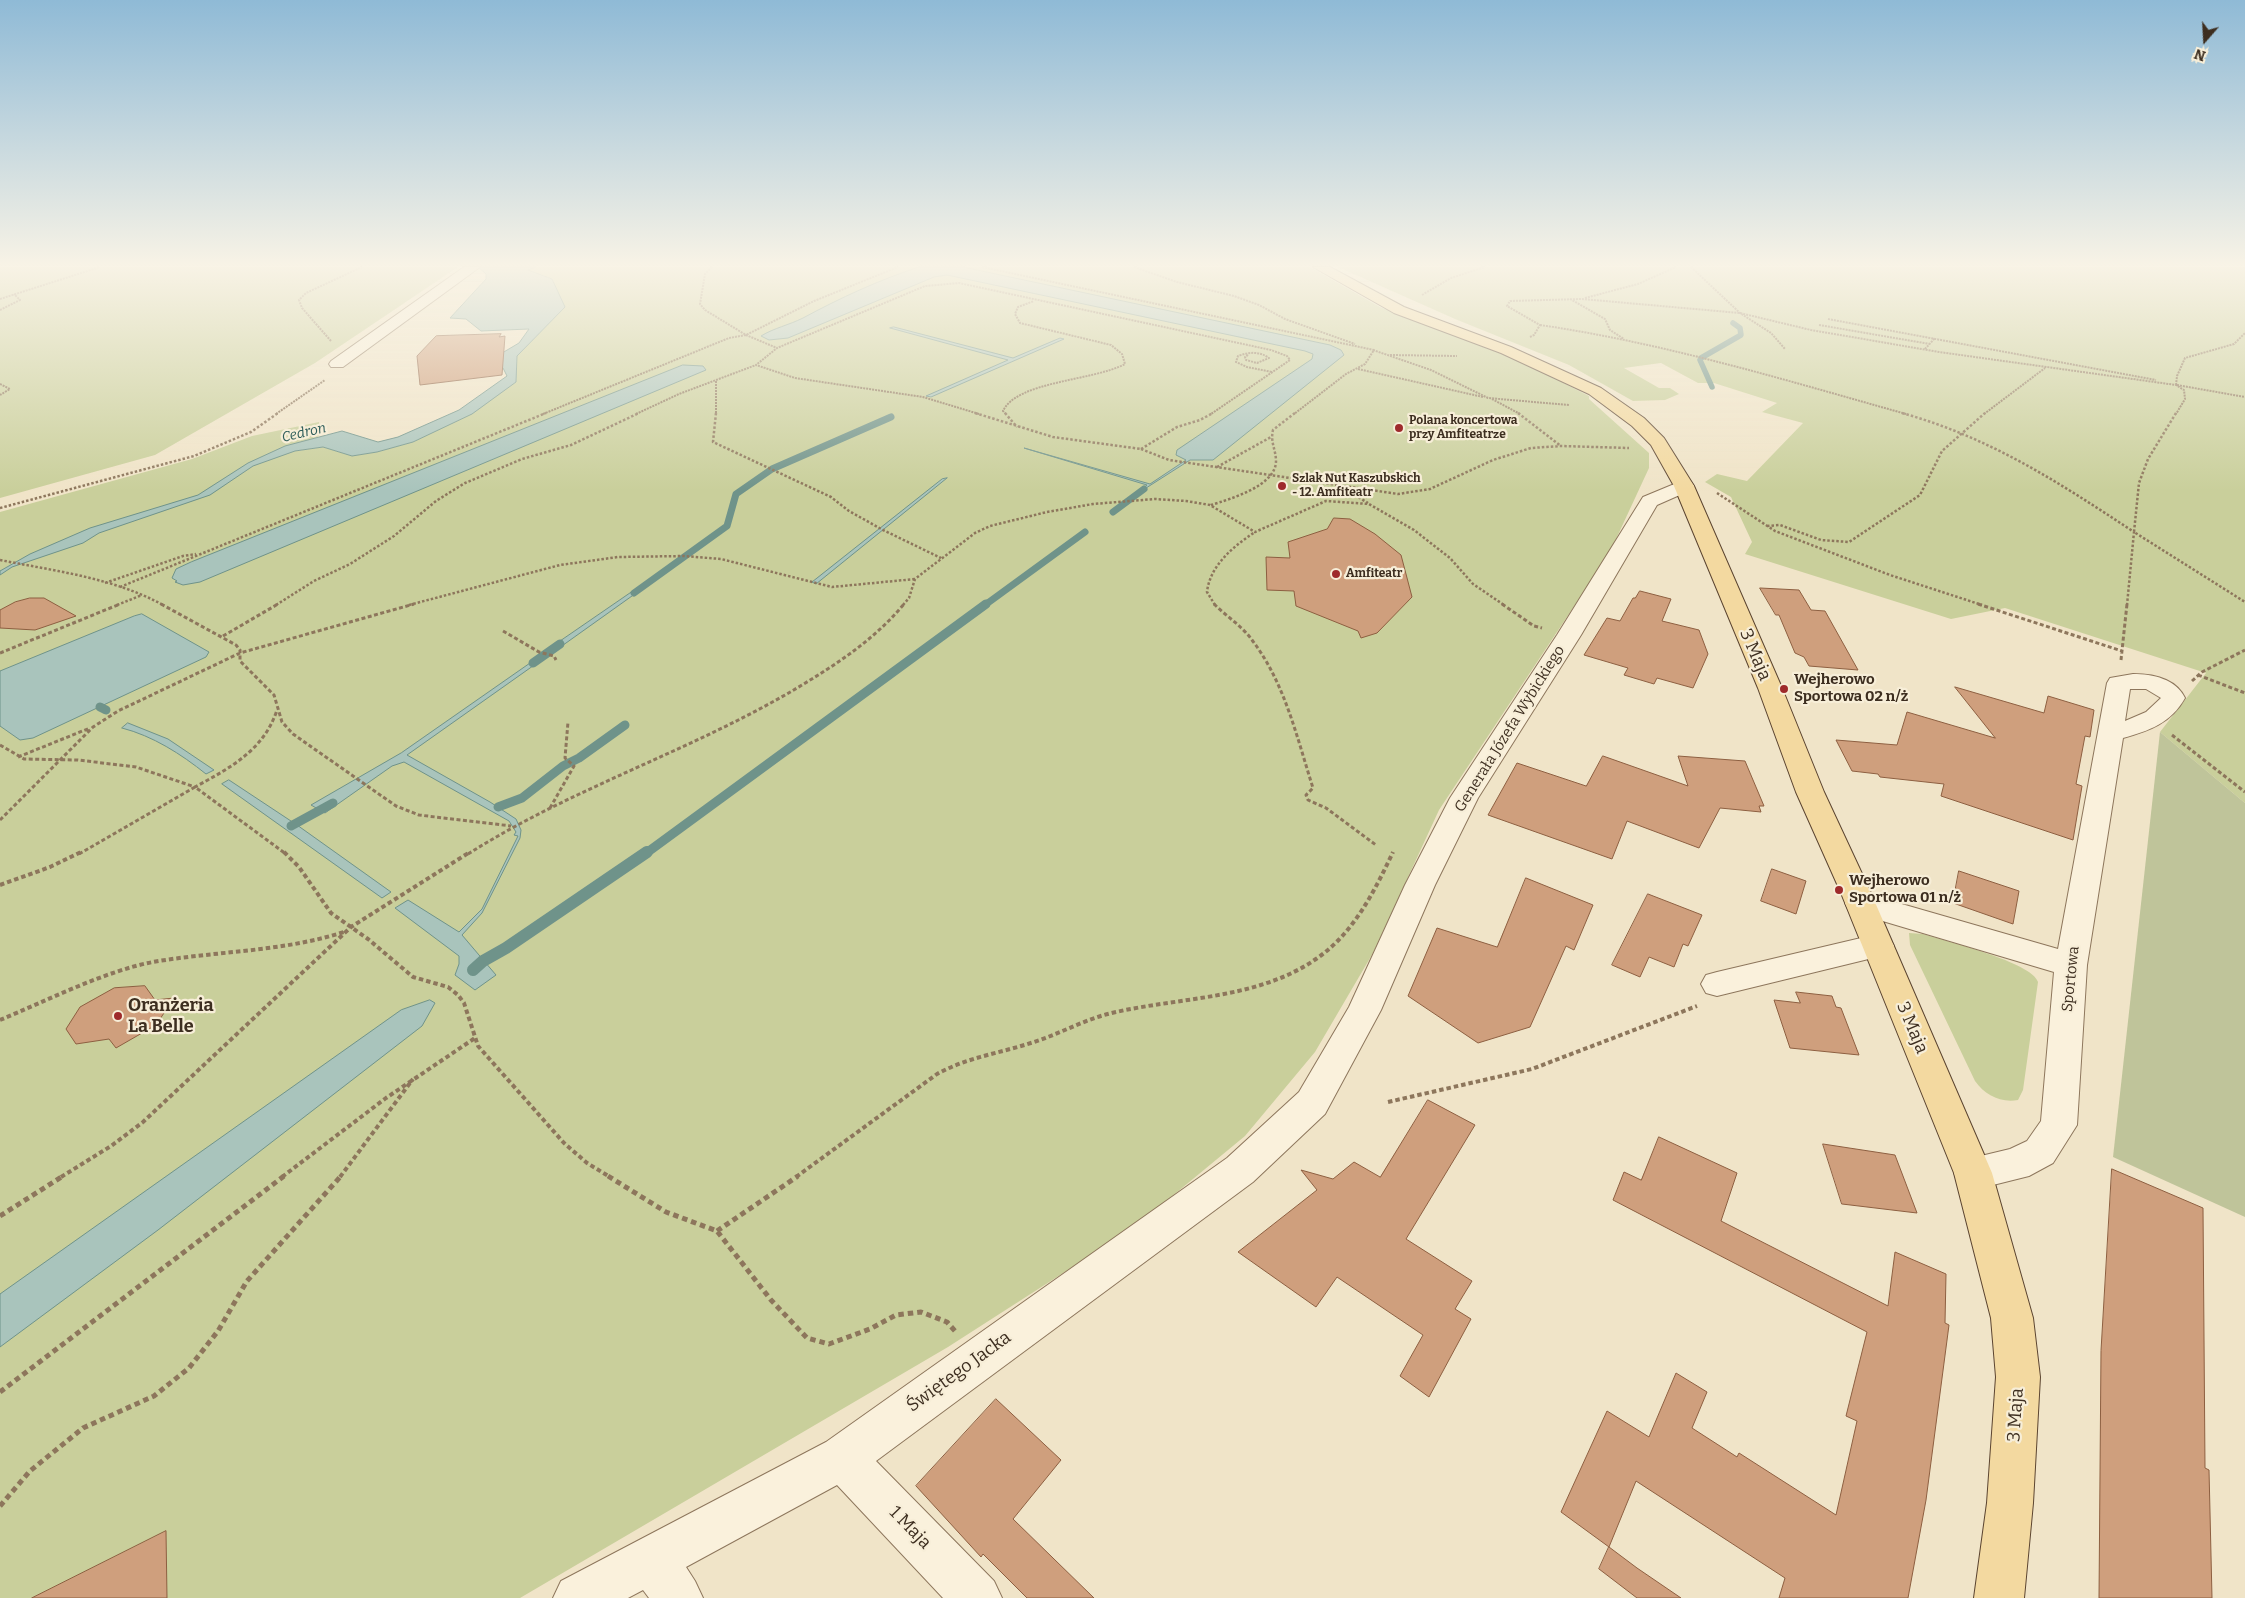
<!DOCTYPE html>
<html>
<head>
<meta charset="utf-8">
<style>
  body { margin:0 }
  #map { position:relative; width:2245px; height:1598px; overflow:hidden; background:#f0e4c8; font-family:Bitter,serif }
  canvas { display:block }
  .north { position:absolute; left:2180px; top:15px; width:50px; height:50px; -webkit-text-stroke:4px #f7eed8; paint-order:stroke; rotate:199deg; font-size:14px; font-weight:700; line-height:20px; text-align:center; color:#3d2e20 }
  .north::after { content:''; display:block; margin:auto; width:18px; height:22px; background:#3d2e20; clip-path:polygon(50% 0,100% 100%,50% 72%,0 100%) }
</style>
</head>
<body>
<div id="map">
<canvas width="2245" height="1598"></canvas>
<div class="north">N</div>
</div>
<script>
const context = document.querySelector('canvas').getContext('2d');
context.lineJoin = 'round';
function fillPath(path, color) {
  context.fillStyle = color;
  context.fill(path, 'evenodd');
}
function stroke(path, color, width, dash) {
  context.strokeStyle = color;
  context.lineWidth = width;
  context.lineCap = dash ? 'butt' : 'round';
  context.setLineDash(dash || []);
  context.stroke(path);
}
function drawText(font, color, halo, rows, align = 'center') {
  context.font = font + ' Bitter,serif';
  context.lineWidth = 4.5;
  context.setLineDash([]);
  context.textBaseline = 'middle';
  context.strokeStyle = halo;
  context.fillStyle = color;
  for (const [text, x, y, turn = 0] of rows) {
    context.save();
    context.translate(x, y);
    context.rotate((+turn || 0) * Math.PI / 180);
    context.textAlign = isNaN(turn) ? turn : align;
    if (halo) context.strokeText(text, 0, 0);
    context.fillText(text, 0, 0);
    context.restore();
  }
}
const green = new Path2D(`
  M 0,267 L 458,267 L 315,363 L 155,455 L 0,498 Z
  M 536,267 L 1310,267 L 1380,307 L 1520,361 L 1589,396 L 1589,399 L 1649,453 L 1649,468 L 1610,552 L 1439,810 L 1373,953 L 1315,1052 L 1245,1136 L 1159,1207 L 1099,1250 L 948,1347 L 520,1598 L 0,1598 L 0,512 L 192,459 L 252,436 L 319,422 L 320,435 L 296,451 L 323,447 L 352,456 L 377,452 L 413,442 L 516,382 L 517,356 L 564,307 L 552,279 L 528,270 Z
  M 1338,267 L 2245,267 L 2245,803 L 2160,732 L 2206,673 L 2005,608 L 1951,619 L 1745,554 L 1752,542 L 1731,497 L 1705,482 L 1717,474 L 1747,481 L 1803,423 L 1762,412 L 1777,403 L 1714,383 L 1698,383 L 1661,363 L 1624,368 L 1659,388 L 1670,388 L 1679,394 L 1665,400 L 1633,401 L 1569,365 L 1455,319 Z
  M 1909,933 L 1923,934 C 1945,941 2032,962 2038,982 L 2023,1090 L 2018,1100 C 2000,1103 1985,1095 1975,1081 L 1910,945 Z`);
const cemetery = new Path2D(`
  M 2160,732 L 2245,803 L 2245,1217 L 2113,1157 Z`);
const water = new Path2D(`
  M 482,267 L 536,267 L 528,270 L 552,279 L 565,307 L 517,356 L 516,382 L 472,414 L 413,442 L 377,452 L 352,456 L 323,447 L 295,451 L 253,466 L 210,495 L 99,533 L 83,543 L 12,567 L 0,575 L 0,571 L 30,554 L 90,528 L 198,495 L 248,463 L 285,446 L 342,431 L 378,442 L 398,437 L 459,410 L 507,376 L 503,368 L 499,366 L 497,356 L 519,343 L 529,329 L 481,331 L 466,319 L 450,318 L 486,279 L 486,274 L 479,268 Z
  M 919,267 L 963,267 L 1330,345 L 1341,350 L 1344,355 L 1213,460 L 1190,460 L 1132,497 L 1147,485 L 1024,448 L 1150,484 L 1186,460 L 1176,455 L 1177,450 L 1312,359 L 1313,354 L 1305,351 L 947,275 L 934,277 L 788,338 L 769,340 L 761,336 C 774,328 789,325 803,318 C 840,298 879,280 919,267 Z
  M 894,327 L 1013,358 L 1060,338 L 1064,339 L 931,397 L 926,396 L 1008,360 L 890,328 Z
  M 683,365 L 703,366 L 706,370 L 200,582 L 183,585 L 175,582 L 177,581 L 172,578 L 176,569 L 191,562 Z
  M 947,478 L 816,584 L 812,582 L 942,479 Z
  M 642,585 L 646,586 L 552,653 L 546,651 Z
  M 142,614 L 209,652 L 206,657 L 33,738 L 20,740 L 0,726 L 0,671 L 134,616 Z
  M 542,655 L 547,656 L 407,755 L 490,802 L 516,819 L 521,830 L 520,838 L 482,913 L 462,935 L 496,975 L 475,990 L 455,975 L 459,964 L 459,956 L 395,908 L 408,900 L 459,932 L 482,909 L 518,836 L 514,835 L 516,832 L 509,821 L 404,762 L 392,766 L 325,813 L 311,805 L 401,753 Z
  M 128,723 L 168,739 L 214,770 L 206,774 C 181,754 153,736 122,728 Z
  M 229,780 L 297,825 L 391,892 L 382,898 L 222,784 Z
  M 430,1000 L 435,1003 L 422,1026 L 158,1230 L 0,1347 L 0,1294 L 401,1010 Z`);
const streamFar3 = new Path2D(`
  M 1701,358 L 1741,335 L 1740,328 L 1733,323
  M 1700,360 L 1712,387`);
const streamFar2 = new Path2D(`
  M 1113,512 L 1144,489
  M 634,593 L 727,526 L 736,494 L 772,469 L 891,417
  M 985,605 L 1085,532`);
const streamFar1 = new Path2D(`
  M 533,663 L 560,644
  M 100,707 L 106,710
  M 498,807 L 522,798 L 563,766 L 579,758 L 625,725
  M 291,826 L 333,803
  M 645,854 L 986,604`);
const stream = new Path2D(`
  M 473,970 L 483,961 L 506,948 L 647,852`);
const building = new Path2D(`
  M 501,334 L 499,337 L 505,336 L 502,375 L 420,385 L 417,356 L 436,336 Z
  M 1334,518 L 1350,519 L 1375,534 L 1401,555 L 1412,597 L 1377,633 L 1361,638 L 1358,631 L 1296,606 L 1294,591 L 1267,590 L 1266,557 L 1290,558 L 1288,542 L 1327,529 Z
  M 1760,588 L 1799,590 L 1811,610 L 1825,611 L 1858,670 L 1809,666 L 1804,657 L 1795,653 L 1779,615 L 1776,615 Z
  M 1640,591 L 1671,599 L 1662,621 L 1699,630 L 1708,654 L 1693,688 L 1657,678 L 1654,684 L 1624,675 L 1628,668 L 1584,655 L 1607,618 L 1620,621 L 1633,598 L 1635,598 Z
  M 30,598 L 44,598 L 76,616 L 35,630 L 0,628 L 0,610 L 15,602 Z
  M 1955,687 L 2044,713 L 2048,696 L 2094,710 L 2090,737 L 2085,736 L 2076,784 L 2082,786 L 2073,840 L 1941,796 L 1944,784 L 1880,777 L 1878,774 L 1852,771 L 1836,740 L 1897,745 L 1907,712 L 1995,738 Z
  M 1603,756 L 1688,786 L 1678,756 L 1745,761 L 1764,806 L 1759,806 L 1761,812 L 1720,808 L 1699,848 L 1627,821 L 1612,859 L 1488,815 L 1517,763 L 1586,786 Z
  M 1772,869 L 1806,881 L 1796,914 L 1761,901 Z
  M 1959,871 L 2019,891 L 2013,924 L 1953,903 Z
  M 1526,878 L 1593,905 L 1574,950 L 1566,946 L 1530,1027 L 1478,1043 L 1408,996 L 1437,928 L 1497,947 Z
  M 1648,894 L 1702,915 L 1688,946 L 1683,944 L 1674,967 L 1649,957 L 1640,977 L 1612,965 Z
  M 145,986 L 155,1000 L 174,998 L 156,1025 L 116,1048 L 109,1039 L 76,1044 L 66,1029 L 80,1007 L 114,988 Z
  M 1796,992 L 1832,996 L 1836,1007 L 1841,1008 L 1859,1055 L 1790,1048 L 1774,1000 L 1800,1003 Z
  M 1428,1100 L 1475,1125 L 1406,1239 L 1472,1281 L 1455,1309 L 1471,1319 L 1429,1397 L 1400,1376 L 1423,1335 L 1337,1277 L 1316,1307 L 1238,1252 L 1317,1190 L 1301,1170 L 1333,1179 L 1354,1162 L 1380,1177 Z
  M 1659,1137 L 1737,1173 L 1721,1221 L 1888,1306 L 1895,1252 L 1946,1274 L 1945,1323 L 1949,1325 L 1926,1500 L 1908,1598 L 1779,1598 L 1785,1578 L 1636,1481 L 1609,1547 L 1561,1512 L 1607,1411 L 1649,1437 L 1676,1373 L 1707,1392 L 1692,1428 L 1737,1457 L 1739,1453 L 1836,1515 L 1857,1421 L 1846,1416 L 1867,1332 L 1613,1200 L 1624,1172 L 1641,1180 Z
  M 1823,1144 L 1895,1155 L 1917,1213 L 1842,1204 Z
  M 2112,1169 L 2203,1208 L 2205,1468 L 2209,1470 L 2212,1598 L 2099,1598 L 2101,1351 Z
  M 996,1399 L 1061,1460 L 1013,1519 L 1094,1598 L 1027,1598 L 983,1554 L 981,1557 L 916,1486 Z
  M 166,1531 L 167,1598 L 32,1598 Z
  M 1609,1547 L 1637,1568 L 1681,1598 L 1637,1598 L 1599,1569 Z`);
const pathFar4 = new Path2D(`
  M 712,267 L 705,274 L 700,304 L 705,310 L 746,335 L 777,348
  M 982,267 L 1374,350 L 1365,364 L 1346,374 L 1294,414
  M 1134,267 L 1177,282 L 1234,296 L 1259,305 L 1285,319 L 1355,344
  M 1691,267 L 1740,313 L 1771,333 L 1785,349
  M 1422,295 L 1451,278 L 1485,267
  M 1585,298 L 1638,284 L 1676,267
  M 0,299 L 100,267
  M 1570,299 L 1605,319 L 1610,330 L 1624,339
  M 0,310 L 20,300 L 14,294
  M 1828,319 L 2156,380
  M 1540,325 C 1664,343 1785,380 1906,414
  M 1819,325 L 1930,344
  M 1530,337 L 1534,335 L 1540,325 L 1507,306 L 1510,301 L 1582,299 L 1740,313 L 1811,330 L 1939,352 L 2176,385 L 2184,390 L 2185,399 L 2176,414
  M 331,341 L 302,308 L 299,300 L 306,293 L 362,267
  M 1925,349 L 1935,338
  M 1373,350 L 1431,370 L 1488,398 L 1569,405
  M 1248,355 L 1245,357 L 1246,360 L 1257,363 L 1269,358 C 1259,351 1249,352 1238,356 L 1236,362 L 1247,367 L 1272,372
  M 1390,355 L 1457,356
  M 1358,369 L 1483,397
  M 716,381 L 716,414
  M 0,384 L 10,389 L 0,395
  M 2176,385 L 2177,376 L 2185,358 L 2234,344 L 2245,333
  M 2177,385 L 2245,397
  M 1492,399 L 1520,414
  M 276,414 L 325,380
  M 543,414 L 729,338 L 746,335 L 814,301 L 898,267
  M 636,414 L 679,394 L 756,365
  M 979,414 L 923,397 L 795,378 L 756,365 L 777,348 L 925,286 L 959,283 L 1271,350 L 1287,356 L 1290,360 L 1211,414
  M 1006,414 L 1003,411 C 1017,381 1093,381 1125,364 L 1122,354 L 1111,345 L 1020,323 L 1015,314 L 1018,307 L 1034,301
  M 1984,414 L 2045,368`);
const pathFar3 = new Path2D(`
  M 716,413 L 713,442 L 831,497 L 849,511 L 883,530 L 941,558
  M 975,413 L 1053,437 L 1141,449
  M 1005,413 L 1017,427
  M 1518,413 L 1561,446
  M 1902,413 C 1991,438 2058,482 2134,532 L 2127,605
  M 2176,413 L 2148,459 L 2139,483 L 2134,532 L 2245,602
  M 1141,449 L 1169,460 L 1398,494 L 1430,489 L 1493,460 L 1531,448 L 1561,446 L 1629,448
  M 1141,449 L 1177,427 L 1200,420 L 1213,413
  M 1217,467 L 1271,437
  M 1343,488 L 1368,503
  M 1717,493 L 1775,531 L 1890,575 L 1982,605
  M 1211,505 C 1230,499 1276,486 1276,461 C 1276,450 1270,442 1273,430 L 1295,413
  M 0,508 L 194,456 L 251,432 L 278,413
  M 1767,526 L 1780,525 L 1821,540 L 1849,542 L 1920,495 L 1942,451 L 1985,413
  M 0,560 C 55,571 114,578 163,605
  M 105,583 L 183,556 L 196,554
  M 120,587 L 546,413
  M 117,605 L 142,595
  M 276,605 L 314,581 L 350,564 L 394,536 L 436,501 L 465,483 L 522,459 L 571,445 L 639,413
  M 409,605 L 560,565 L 618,557 L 684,556 L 721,559 L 832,587 L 915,579
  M 903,605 L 909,598 L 915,579 L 975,533 L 990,526 L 1047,512 L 1093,504 L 1155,499 L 1186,501 L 1210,505 L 1255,532 L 1326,501 L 1369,504 L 1414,530 L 1450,558 L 1473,584 L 1504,605
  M 1215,605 L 1207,592 C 1210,565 1234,546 1255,532`);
const pathFar2 = new Path2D(`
  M 161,604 L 236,645 L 240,650 L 240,661 L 274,695 L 282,722 L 293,734 L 396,806 L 419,815 L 511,826
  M 1214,604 C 1226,616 1242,626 1252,640 C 1285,683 1297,738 1313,788 L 1306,795 L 1308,800 L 1326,808 L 1376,845
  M 1502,604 L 1534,626 L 1542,628
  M 1978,604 L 2122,651
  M 503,631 L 539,652 L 554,656 L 556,660
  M 223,636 L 278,604
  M 0,653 L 120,604
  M 2121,660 L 2127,604
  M 2198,675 L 2245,693
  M 2192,681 L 2202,672 L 2245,650
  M 2172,735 L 2245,792
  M 0,745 L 24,759 L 78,760 L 136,767 L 195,787 C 230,768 264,750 277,710
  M 18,757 L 90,728
  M 550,808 L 574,766 L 565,758 L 568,722
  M 0,820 L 93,727 L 118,711 L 240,653 L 414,604
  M 79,854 L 195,787 L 286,854
  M 468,854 C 572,788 691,751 797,688 C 837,664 874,640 904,604`);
const pathFar1 = new Path2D(`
  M 284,852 L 299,867 L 331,913 L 368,939 L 413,977 L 448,987 L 458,995 L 464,1003 L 478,1046 L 564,1143 L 587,1163 L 610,1177
  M 0,885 L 50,867 L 81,852
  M 0,1020 C 46,1001 105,971 153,962 C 216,951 282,952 344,932
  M 1388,1102 L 1532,1069 L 1697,1006
  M 61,1177 L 111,1146 L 143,1122 L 351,927 L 470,852
  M 282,1177 L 386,1098 L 475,1038
  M 340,1177 L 413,1079
  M 796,1177 L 937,1074 C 968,1057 1001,1053 1034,1042 C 1062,1033 1087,1018 1116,1012 C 1183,997 1258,999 1316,959 C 1354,933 1374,892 1393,852`);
const path = new Path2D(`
  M 608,1176 L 666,1212 L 717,1231 L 771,1300 L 807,1338 L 829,1344 L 870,1329 L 896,1315 L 921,1312 L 947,1322 L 955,1331
  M 0,1216 L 63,1176
  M 717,1231 L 798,1176
  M 0,1392 L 284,1176
  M 0,1506 L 30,1471 L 83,1428 L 154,1396 L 189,1368 L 218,1331 L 247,1281 L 341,1176`);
const minor = new Path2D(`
  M 464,267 L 480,267 L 343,367 L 331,367 L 329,364 L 331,361 Z
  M 1684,480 L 1691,482 L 1694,486 L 1691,490 L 1657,505 L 1581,635 L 1478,798 L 1435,885 L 1381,1010 L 1325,1114 L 1253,1182 L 876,1461 L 994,1581 L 1002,1598 L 943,1598 L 837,1485 L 686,1567 L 695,1581 L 703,1598 L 649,1598 L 643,1590 L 628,1598 L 553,1598 L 561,1581 L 826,1442 L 1227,1158 L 1299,1092 L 1349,1007 L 1405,885 L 1450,798 L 1557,635 L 1643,497 Z
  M 2133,674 C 2153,674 2176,679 2185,698 C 2171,723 2149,731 2123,738 L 2087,965 L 2077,1125 L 2053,1163 L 2029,1176 L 1973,1190 L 1960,1185 L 1954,1173 L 1960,1161 L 2010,1149 L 2027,1141 L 2041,1121 L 2054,972 L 1849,911 L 1845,903 L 1849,895 L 1860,892 L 2058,949 L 2107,683 L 2110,678 ZM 2130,689 L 2146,689 L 2161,698 L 2146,712 L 2125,721 Z
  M 1878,934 L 1889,938 L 1894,946 L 1889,954 L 1717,996 L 1706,993 L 1701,984 L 1706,975 L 1717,972 Z`);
const major = new Path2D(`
  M 1313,267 L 1330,267 L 1404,307 L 1511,347 L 1601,388 L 1644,418 L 1664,438 L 1694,486 L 1782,688 L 1824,792 L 1871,893 L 1992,1173 L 2033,1318 L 2040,1377 L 2033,1503 L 2024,1598 L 1974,1598 L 1987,1503 L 1996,1377 L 1991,1318 L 1954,1173 L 1841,893 L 1796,792 L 1758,688 L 1674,486 L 1651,445 L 1632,426 L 1589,394 L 1501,353 L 1394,313 Z`);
const markers = [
  [1399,428,5,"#9e2a2b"],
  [1282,486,5,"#9e2a2b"],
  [1336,574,5,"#9e2a2b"],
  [1784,689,5,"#9e2a2b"],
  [1839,890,5,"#9e2a2b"],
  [118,1016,5,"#9e2a2b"]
];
const farPoinames = [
  ["Polana koncertowa",1409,421],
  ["przy Amfiteatrze",1409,435],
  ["Szlak Nut Kaszubskich",1292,479],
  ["- 12. Amfiteatr",1292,493],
  ["Amfiteatr",1346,574]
];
const farWaternames = [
  ["Cedron",304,433,-13]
];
const poiNames = [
  ["Wejherowo",1794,680],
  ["Sportowa 02 n/ż",1794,697],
  ["Wejherowo",1849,881],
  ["Sportowa 01 n/ż",1849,898]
];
const streetNames = [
  ["Generała Józefa Wybickiego",1510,729,-58],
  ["Sportowa",2071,979,-84]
];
const nearStreetnames = [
  ["3 Maja",1755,655,67],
  ["3 Maja",1912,1028,67],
  ["Świętego Jacka",959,1372,-36],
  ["3 Maja",2016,1415,-86],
  ["1 Maja",910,1528,46]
];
const nearPoinames = [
  ["Oranżeria",128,1006],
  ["La Belle",128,1027]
];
fillPath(green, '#c9cf9b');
fillPath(cemetery, '#bfc49a');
fillPath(water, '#a9c4bc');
stroke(water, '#6f938a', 1);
stroke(streamFar3, '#6f938a', 5.5);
stroke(streamFar2, '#6f938a', 7);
stroke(streamFar1, '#6f938a', 9);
stroke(stream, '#6f938a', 12);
fillPath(building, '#cf9f7d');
stroke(building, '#8d5f41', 1);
stroke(minor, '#8d765c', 2);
stroke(major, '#5b4430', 2);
stroke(pathFar4, '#8d765c', 2, [2, 1]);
stroke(pathFar3, '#8d765c', 2.5, [2.5, 2]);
stroke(pathFar2, '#8d765c', 3, [4, 2.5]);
stroke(pathFar1, '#8d765c', 4, [4.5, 3]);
stroke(path, '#8d765c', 5, [5.5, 4]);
fillPath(minor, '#faf1dc');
fillPath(major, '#f3d9a0');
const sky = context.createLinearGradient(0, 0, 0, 491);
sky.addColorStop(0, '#8fbad6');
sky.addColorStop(0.54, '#f8f3e6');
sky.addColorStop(1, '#f8f3e600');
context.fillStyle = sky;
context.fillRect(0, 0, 2245, 491);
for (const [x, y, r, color] of markers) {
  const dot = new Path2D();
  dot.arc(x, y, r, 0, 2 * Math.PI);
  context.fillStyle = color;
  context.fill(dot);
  stroke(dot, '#f7eed8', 2);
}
drawText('bold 12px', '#3d2e20', '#f7eed8', farPoinames, 'left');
drawText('italic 14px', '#2f5d5a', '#f7eed8', farWaternames);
drawText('bold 15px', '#3d2e20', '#f7eed8', poiNames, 'left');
drawText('15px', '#3d2e20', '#f7eed8', streetNames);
drawText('18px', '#3d2e20', '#f7eed8', nearStreetnames);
drawText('bold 18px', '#3d2e20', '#f7eed8', nearPoinames, 'left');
</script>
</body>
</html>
